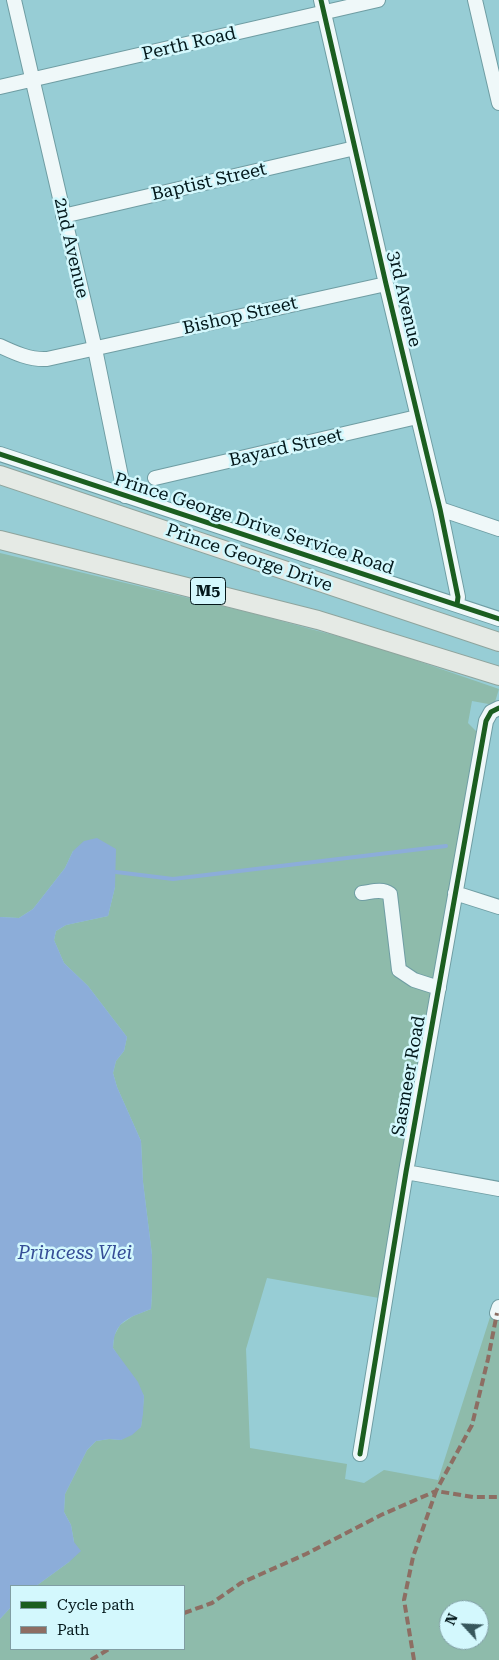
<!DOCTYPE html>
<html>
<head>
<meta charset="utf-8">
<style>
  body { margin:0 }
  #map { position:relative; width:499px; height:1660px; overflow:hidden; background:#97cdd5; font-family:"Roboto Serif",serif }
  canvas { display:block }
  .legend { position:absolute; left:10px; top:1585px; width:175px; height:65px; box-sizing:border-box; background:#d3f8fd; border:1px solid #809ea3; margin:0; padding:6px 9px; list-style:none; font-size:15px; color:#03181b }
  .legend li { display:flex; align-items:center; gap:10px; height:25px }
  .legend b { width:25px; border:1px solid #809ea3 }
  .north { position:absolute; left:439px; top:1600px; width:50px; height:50px; box-sizing:border-box; background:#d3f8fd; border:1px solid #809ea3; border-radius:50%; rotate:295deg; font-size:14px; font-weight:700; line-height:20px; text-align:center; color:#03181b }
  .north::after { content:''; display:block; margin:auto; width:18px; height:22px; background:#37575c; clip-path:polygon(50% 0,100% 100%,50% 72%,0 100%) }
</style>
</head>
<body>
<div id="map">
<canvas width="499" height="1660"></canvas>
<ul class="legend">
<li><b style="height:6px;background:#1b5e20"></b>Cycle path</li>
<li><b style="height:6px;background:#8d6e63"></b>Path</li>
</ul>
<div class="north">N</div>
</div>
<script>
const context = document.querySelector('canvas').getContext('2d');
context.lineJoin = 'round';
function fillPath(path, color) {
  context.fillStyle = color;
  context.fill(path, 'evenodd');
}
function stroke(path, color, width, dash) {
  context.strokeStyle = color;
  context.lineWidth = width;
  context.lineCap = dash ? 'butt' : 'round';
  context.setLineDash(dash || []);
  context.stroke(path);
}
function drawText(font, color, halo, rows, align = 'center') {
  context.font = font + ' "Roboto Serif",serif';
  context.lineWidth = 5;
  context.setLineDash([]);
  context.textBaseline = 'middle';
  context.strokeStyle = halo;
  context.fillStyle = color;
  for (const [text, x, y, turn = 0] of rows) {
    context.save();
    context.translate(x, y);
    context.rotate((+turn || 0) * Math.PI / 180);
    context.textAlign = isNaN(turn) ? turn : align;
    if (halo) context.strokeText(text, 0, 0);
    context.fillText(text, 0, 0);
    context.restore();
  }
}
const green = new Path2D(`
  M 0,553 L 251,613 L 374,646 L 499,689 L 494,705 L 472,701 L 468,723 L 477,732 L 379,1298 L 267,1278 L 246,1349 L 250,1448 L 347,1464 L 345,1479 L 364,1483 L 384,1470 L 438,1480 L 491,1314 L 499,1316 L 499,1660 L 0,1660 L 0,1619 L 11,1607 L 11,1649 L 184,1649 L 184,1586 L 36,1586 L 69,1562 L 74,1542 L 71,1525 L 64,1512 L 65,1494 L 87,1450 L 96,1441 L 109,1439 L 121,1440 L 141,1427 L 144,1396 L 113,1348 L 114,1336 L 120,1325 L 133,1316 L 151,1309 L 152,1292 L 152,1255 L 143,1182 L 141,1141 L 117,1087 L 113,1073 L 116,1061 L 124,1051 L 127,1037 L 88,986 L 64,963 L 54,940 L 56,931 L 66,925 L 108,916 L 115,887 L 73,851 L 65,868 L 33,909 L 19,918 L 0,917 ZM 449,1610 L 479,1610 L 479,1640 L 449,1640 Z`);
const water = new Path2D(`
  M 97,838 L 116,849 L 115,887 L 108,916 L 66,925 L 56,931 L 54,940 L 64,963 L 88,986 L 127,1037 L 124,1051 L 116,1061 L 113,1073 L 117,1087 L 141,1141 L 143,1182 L 152,1255 L 152,1292 L 151,1309 C 128,1318 114,1321 113,1348 L 138,1382 L 144,1396 L 143,1414 L 141,1427 L 132,1435 L 121,1440 L 109,1439 L 96,1441 L 87,1450 L 65,1494 L 64,1512 L 71,1525 L 74,1542 L 81,1551 L 69,1562 L 36,1586 L 11,1586 L 11,1607 L 0,1619 L 0,917 L 19,918 L 33,909 L 65,868 L 73,851 L 84,841 Z`);
const stream = new Path2D(`
  M 116,872 L 173,879 L 446,846`);
const minor = new Path2D(`
  M 14,0 L 95,349 L 125,496
  M 321,0 L 386,284 L 440,509 L 458,597 L 457,605
  M 475,0 L 499,103
  M 0,87 L 378,0
  M 63,216 L 355,148
  M 0,346 C 15,353 30,360 47,359 L 386,284
  M 0,454 L 499,619
  M 155,478 L 417,417
  M 440,509 L 499,529
  M 362,893 C 371,892 382,888 390,894 L 399,970 L 414,980 L 439,988
  M 455,893 L 499,907
  M 406,1172 L 499,1189
  M 497,1313 L 499,1307
  M 360,1454 L 406,1172 L 486,721 L 491,712 L 499,708`);
const major = new Path2D(`
  M 0,475 L 499,642
  M 0,540 L 318,620 L 499,676`);
const quiet = new Path2D(`
  M 184,1613 L 212,1603 L 241,1583 L 306,1554 L 381,1515 L 436,1491 L 472,1425 L 488,1359 L 497,1313
  M 91,1660 L 109,1649
  M 414,1660 L 404,1600 L 413,1557 L 436,1491 L 473,1497 L 499,1497`);
const cycleway = new Path2D(`
  M 321,0 L 386,284 L 440,509 L 458,597 L 457,605
  M 0,454 L 499,619
  M 360,1454 L 406,1172 L 486,721 L 491,712 L 499,708`);
const shields = [
  [208,591,35]
];
const shieldNames = [
  ["M5",208,591]
];
const streetNames = [
  ["Perth Road",189,44,-13],
  ["Baptist Street",209,182,-13],
  ["2nd Avenue",71,248,77],
  ["3rd Avenue",404,299,77],
  ["Bishop Street",240,316,-13],
  ["Bayard Street",286,448,-13],
  ["Prince George Drive Service Road",254,524,18],
  ["Prince George Drive",249,558,19],
  ["Sasmeer Road",409,1076,-80]
];
const waterNames = [
  ["Princess Vlei",75,1253]
];
fillPath(green, '#8ebbab');
fillPath(water, '#8cadd9');
stroke(stream, '#8cadd9', 4);
stroke(minor, '#6f9da3', 16);
stroke(major, '#8fa49d', 20);
stroke(minor, '#eff8f9', 14);
stroke(major, '#e5eae5', 18);
stroke(quiet, '#8d6e63', 4, [8, 4]);
stroke(cycleway, '#1b5e20', 5);
for (const [x, y, w] of shields) {
  const box = new Path2D();
  box.roundRect(x - w / 2, y - 13.5, w, 27, 4);
  context.fillStyle = '#d3f8fd';
  context.fill(box);
  stroke(box, '#03181b', 1);
}
drawText('bold 16px', '#03181b', null, shieldNames);
drawText('18px', '#03181b', '#d3f8fd', streetNames);
drawText('italic 19px', '#354d96', '#d3f8fd', waterNames);
</script>
</body>
</html>
